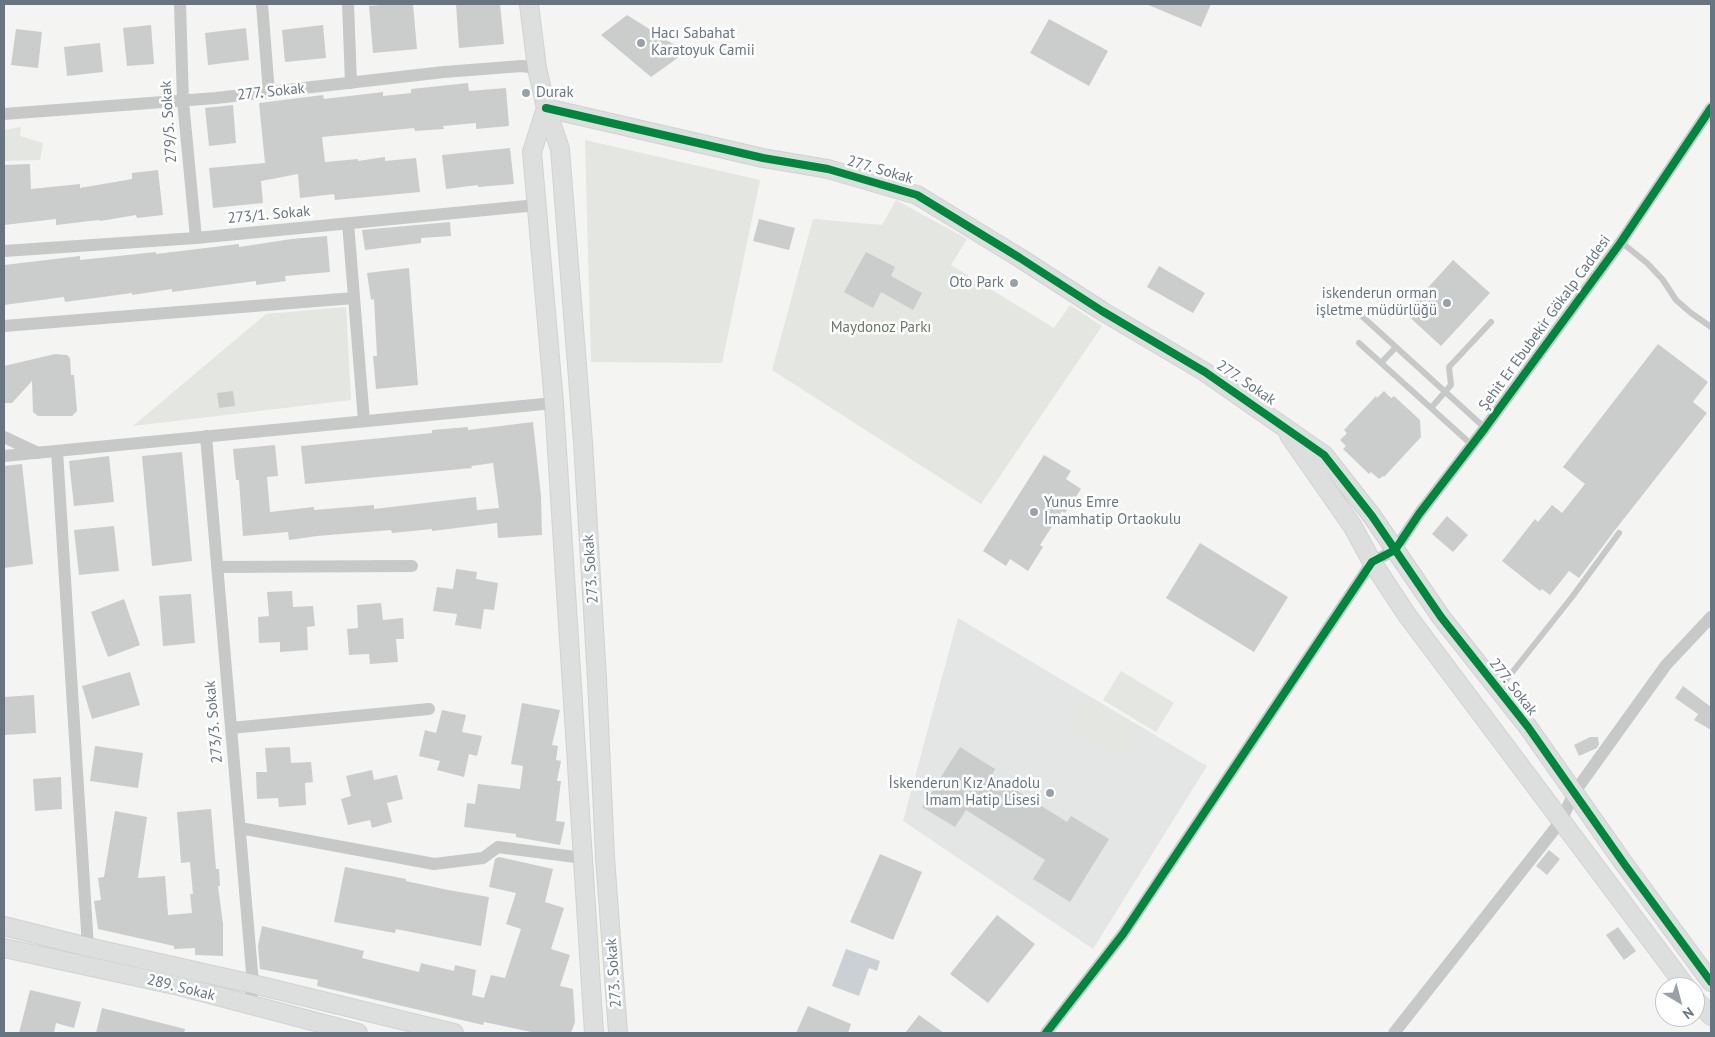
<!DOCTYPE html>
<html>
<head>
<meta charset="utf-8">
<style>
  body { margin:0 }
  #map { position:relative; width:1715px; height:1037px; overflow:hidden; background:#f4f4f3; font-family:"PT Sans",sans-serif }
  canvas { display:block }
  .frame { position:absolute; inset:0; border:5px solid #677581; pointer-events:none }
  .north { position:absolute; left:1655px; top:977px; width:50px; height:50px; box-sizing:border-box; background:#fff; border:1px solid #c2c8cd; border-radius:50%; rotate:143deg; font-size:14px; font-weight:700; line-height:20px; text-align:center; color:#677581 }
  .north::after { content:''; display:block; margin:auto; width:18px; height:22px; background:#98a1a9; clip-path:polygon(50% 0,100% 100%,50% 72%,0 100%) }
</style>
</head>
<body>
<div id="map">
<canvas width="1715" height="1037"></canvas>
<div class="frame"></div>
<div class="north">N</div>
</div>
<script>
const context = document.querySelector('canvas').getContext('2d');
context.lineJoin = 'round';
function fillPath(path, color) {
  context.fillStyle = color;
  context.fill(path, 'evenodd');
}
function stroke(path, color, width, dash) {
  context.strokeStyle = color;
  context.lineWidth = width;
  context.lineCap = dash ? 'butt' : 'round';
  context.setLineDash(dash || []);
  context.stroke(path);
}
function drawText(font, color, halo, rows, align = 'center') {
  context.font = font + ' "PT Sans",sans-serif';
  context.lineWidth = 5;
  context.setLineDash([]);
  context.textBaseline = 'middle';
  context.strokeStyle = halo;
  context.fillStyle = color;
  for (const [text, x, y, turn = 0] of rows) {
    context.save();
    context.translate(x, y);
    context.rotate((+turn || 0) * Math.PI / 180);
    context.textAlign = isNaN(turn) ? turn : align;
    if (halo) context.strokeText(text, 0, 0);
    context.fillText(text, 0, 0);
    context.restore();
  }
}
const built = new Path2D(`
  M 958,618 L 1207,766 L 1093,949 L 903,821 Z`);
const green = new Path2D(`
  M 21,127 L 20,136 L 43,143 L 40,160 L 4,161 L 4,130 Z
  M 585,140 L 760,180 L 722,363 L 591,362 Z
  M 896,200 L 967,239 L 951,265 L 1054,328 L 1070,305 L 1102,326 L 981,504 L 772,370 L 813,219 L 882,225 Z
  M 346,307 L 351,400 L 133,426 L 266,314 Z
  M 1121,671 L 1174,703 L 1156,732 L 1103,700 Z
  M 1086,698 L 1139,731 L 1121,760 L 1068,727 Z`);
const water = new Path2D(`
  M 846,949 L 880,961 L 877,971 L 869,968 L 859,996 L 832,986 Z`);
const building = new Path2D(`
  M 392,4 L 413,4 L 417,49 L 373,53 L 369,6 Z
  M 456,4 L 500,4 L 504,44 L 459,48 Z
  M 1146,4 L 1211,4 L 1201,27 Z
  M 627,15 L 686,52 L 651,77 L 601,35 Z
  M 1049,19 L 1108,51 L 1089,86 L 1030,53 Z
  M 151,25 L 154,64 L 127,66 L 123,28 Z
  M 323,25 L 326,58 L 285,62 L 282,30 Z
  M 246,28 L 249,60 L 208,65 L 205,33 Z
  M 16,29 L 42,32 L 38,68 L 11,65 Z
  M 100,43 L 103,72 L 67,76 L 64,47 Z
  M 468,83 L 469,91 L 506,88 L 509,126 L 476,129 L 476,123 L 443,126 L 444,129 L 415,131 L 414,128 L 322,137 L 325,162 L 358,159 L 358,161 L 385,157 L 385,161 L 416,158 L 420,192 L 335,200 L 334,194 L 300,198 L 298,174 L 261,181 L 263,203 L 213,208 L 209,168 L 265,163 L 259,103 L 323,95 L 324,99 L 383,92 L 383,96 L 411,93 L 411,89 Z
  M 233,105 L 236,143 L 209,146 L 205,108 Z
  M 510,148 L 514,184 L 478,187 L 478,185 L 446,189 L 442,155 Z
  M 30,164 L 31,189 L 80,184 L 80,188 L 132,179 L 132,173 L 158,170 L 163,215 L 137,218 L 136,215 L 100,221 L 99,220 L 56,225 L 56,219 L 4,225 L 4,165 Z
  M 759,219 L 795,228 L 789,250 L 753,241 Z
  M 450,222 L 451,236 L 421,238 L 421,243 L 365,250 L 362,230 Z
  M 327,236 L 330,272 L 285,276 L 286,281 L 256,285 L 256,281 L 172,292 L 172,289 L 132,295 L 132,293 L 65,302 L 64,297 L 4,305 L 4,265 L 80,256 L 80,260 L 156,252 L 156,254 L 239,244 L 239,247 L 292,239 Z
  M 866,252 L 895,267 L 891,276 L 922,293 L 913,310 L 881,292 L 873,308 L 844,292 Z
  M 1453,260 L 1490,293 L 1441,346 L 1405,313 Z
  M 1159,266 L 1205,293 L 1193,313 L 1147,287 Z
  M 409,268 L 418,385 L 376,389 L 373,356 L 377,356 L 374,299 L 371,300 L 367,273 Z
  M 1658,344 L 1708,382 L 1693,402 L 1707,413 L 1615,530 L 1579,578 L 1569,571 L 1550,595 L 1542,589 L 1540,591 L 1502,561 L 1535,519 L 1538,522 L 1552,505 L 1562,513 L 1585,484 L 1563,467 Z
  M 55,354 L 67,355 L 70,358 L 71,375 L 74,375 L 77,411 L 72,416 L 38,416 L 33,412 L 32,381 L 12,403 L 4,403 L 4,366 Z
  M 233,391 L 235,406 L 219,408 L 217,393 Z
  M 1384,391 L 1391,398 L 1394,396 L 1420,420 L 1421,437 L 1384,477 L 1383,476 L 1379,479 L 1371,472 L 1369,474 L 1343,449 L 1346,446 L 1340,440 L 1347,433 L 1344,430 L 1376,396 L 1377,398 Z
  M 533,422 L 541,496 L 542,535 L 498,538 L 497,523 L 432,531 L 432,529 L 392,533 L 391,530 L 317,536 L 289,540 L 288,532 L 243,536 L 239,480 L 236,480 L 233,449 L 275,445 L 278,476 L 267,477 L 270,512 L 314,507 L 314,510 L 374,505 L 374,509 L 476,497 L 477,510 L 499,508 L 493,463 L 471,466 L 472,468 L 305,484 L 301,446 L 432,433 L 432,430 L 468,427 L 468,430 Z
  M 182,452 L 192,561 L 152,566 L 142,456 Z
  M 1044,455 L 1071,471 L 1066,479 L 1081,489 L 1065,513 L 1062,511 L 1040,545 L 1043,547 L 1028,571 L 1010,559 L 1006,566 L 983,551 Z
  M 109,456 L 114,502 L 74,506 L 69,461 Z
  M 22,464 L 33,564 L 4,568 L 4,466 Z
  M 1447,516 L 1468,535 L 1453,552 L 1432,534 Z
  M 114,526 L 119,571 L 79,575 L 74,530 Z
  M 1200,543 L 1288,597 L 1254,652 L 1166,598 Z
  M 456,569 L 477,572 L 476,579 L 498,583 L 494,610 L 484,609 L 481,629 L 455,625 L 457,614 L 433,611 L 437,587 L 453,589 Z
  M 292,591 L 293,607 L 313,606 L 315,626 L 307,627 L 308,650 L 280,652 L 280,642 L 259,643 L 258,617 L 269,616 L 267,592 Z
  M 191,594 L 195,643 L 163,646 L 159,596 Z
  M 124,599 L 140,645 L 108,657 L 91,612 Z
  M 381,603 L 383,620 L 403,618 L 404,639 L 396,639 L 398,662 L 370,664 L 369,654 L 349,655 L 347,629 L 358,628 L 357,605 Z
  M 130,672 L 140,705 L 92,719 L 82,686 Z
  M 1683,686 L 1711,707 L 1711,730 L 1694,720 L 1698,714 L 1675,698 Z
  M 34,695 L 36,733 L 4,735 L 4,697 Z
  M 522,703 L 560,710 L 552,745 L 558,746 L 556,760 L 561,761 L 557,781 L 561,781 L 556,821 L 565,822 L 560,845 L 516,837 L 516,834 L 464,827 L 467,803 L 475,804 L 478,784 L 520,789 L 523,766 L 511,764 Z
  M 442,710 L 466,715 L 462,732 L 482,736 L 477,756 L 469,754 L 464,777 L 437,770 L 440,761 L 419,756 L 425,730 L 436,733 Z
  M 1590,737 L 1598,737 L 1599,744 L 1597,748 L 1579,756 L 1574,745 Z
  M 95,746 L 143,753 L 138,788 L 90,781 Z
  M 290,747 L 291,763 L 311,762 L 313,782 L 305,783 L 306,805 L 279,807 L 278,798 L 257,799 L 256,772 L 267,772 L 265,748 Z
  M 960,747 L 995,769 L 992,775 L 1067,822 L 1071,816 L 1109,839 L 1070,902 L 1033,879 L 1045,860 L 966,810 L 955,827 L 922,807 Z
  M 372,770 L 374,780 L 397,775 L 403,799 L 387,803 L 392,822 L 372,828 L 370,820 L 348,825 L 341,799 L 351,796 L 346,776 Z
  M 61,777 L 62,809 L 35,811 L 33,779 Z
  M 211,809 L 216,869 L 219,869 L 220,886 L 218,886 L 223,924 L 223,956 L 195,955 L 195,948 L 174,949 L 174,946 L 98,929 L 94,901 L 101,900 L 98,878 L 104,877 L 115,811 L 147,817 L 138,878 L 165,876 L 168,915 L 192,913 L 190,894 L 193,894 L 190,862 L 181,863 L 177,812 Z
  M 1549,850 L 1560,859 L 1547,875 L 1536,866 Z
  M 880,854 L 922,872 L 893,940 L 850,922 Z
  M 499,857 L 553,869 L 545,902 L 564,908 L 551,949 L 570,955 L 560,986 L 573,989 L 575,1022 L 571,1033 L 536,1033 L 484,1022 L 483,1025 L 317,986 L 318,980 L 260,969 L 258,946 L 262,926 L 364,951 L 362,958 L 419,972 L 421,963 L 454,971 L 455,965 L 476,970 L 472,995 L 484,998 L 491,975 L 505,978 L 521,929 L 506,924 L 516,893 L 489,887 L 495,859 Z
  M 345,867 L 406,879 L 406,881 L 448,890 L 489,897 L 481,946 L 396,929 L 395,933 L 334,922 Z
  M 997,915 L 1035,944 L 988,1003 L 950,974 Z
  M 1618,927 L 1636,951 L 1624,960 L 1606,935 Z
  M 30,990 L 81,1002 L 74,1028 L 56,1023 L 54,1033 L 19,1033 Z
  M 808,1006 L 851,1024 L 848,1033 L 796,1033 Z
  M 102,1008 L 185,1029 L 184,1033 L 96,1033 Z
  M 919,1015 L 944,1033 L 905,1033 Z`);
const lane = new Path2D(`
  M 1621,242 L 1647,263 L 1663,280 L 1676,300 L 1691,313 L 1711,327
  M 1353,308 L 1485,428
  M 1359,343 L 1472,445
  M 1381,363 L 1396,347
  M 1431,408 L 1451,385 L 1449,367 L 1491,322
  M 1499,689 L 1572,597 L 1619,533`);
const street = new Path2D(`
  M 180,4 L 183,101 L 196,238
  M 262,4 L 269,93
  M 348,4 L 351,83
  M 4,114 L 216,98 L 444,72 L 522,66 L 537,68
  M 348,223 L 364,421
  M 4,251 L 196,238 L 537,205
  M 4,326 L 354,298
  M 206,436 L 253,984 L 250,1005
  M 4,437 L 38,453
  M 57,451 L 88,947
  M 4,456 L 554,403
  M 217,567 L 412,566
  M 231,728 L 429,709
  M 240,828 L 434,864 L 483,858 L 498,847 L 583,858
  M 1046,1033 L 1123,934 L 1372,562 L 1395,550 L 1419,514 L 1485,428 L 1621,242 L 1711,108
  M 1394,1033 L 1561,821 L 1574,793 L 1666,665 L 1711,617`);
const secondary = new Path2D(`
  M 529,4 L 537,68 L 546,108 L 560,149 L 583,442 L 597,679 L 605,857 L 618,1033
  M 546,108 L 763,158 L 828,169 L 917,195 L 1020,258 L 1102,311 L 1205,372 L 1324,455 L 1372,516 L 1441,617 L 1528,727 L 1625,865 L 1711,982
  M 546,108 L 532,152 L 554,403 L 594,1033
  M 1289,435 L 1353,527 L 1372,562 L 1407,615 L 1686,987
  M 4,926 L 88,947 L 253,984 L 454,1033
  M 4,948 L 179,986 L 358,1033
  M 1695,999 L 1711,1016`);
const cycleway = new Path2D(`
  M 546,108 L 763,158 L 828,169 L 917,195 L 1020,258 L 1102,311 L 1205,372 L 1324,455 L 1372,516 L 1441,617 L 1528,727 L 1625,865 L 1711,982
  M 1046,1033 L 1123,934 L 1372,562 L 1395,550 L 1419,514 L 1485,428 L 1621,242 L 1711,108`);
const markers = [
  [641,43,5,"#98a1a9"],
  [526,93,5,"#98a1a9"],
  [1014,283,5,"#98a1a9"],
  [1447,303,5,"#98a1a9"],
  [1034,512,5,"#98a1a9"],
  [1050,793,5,"#98a1a9"]
];
const poiNames = [
  ["Hacı Sabahat",651,34],
  ["Karatoyuk Camii",651,51],
  ["Durak",536,93],
  ["Oto Park",1004,283,"right"],
  ["iskenderun orman",1437,294,"right"],
  ["işletme müdürlüğü",1437,311,"right"],
  ["Yunus Emre",1044,503],
  ["İmamhatip Ortaokulu",1044,520],
  ["İskenderun Kız Anadolu",1040,784,"right"],
  ["İmam Hatip Lisesi",1040,801,"right"]
];
const streetNames = [
  ["277. Sokak",271,92,-6],
  ["279/5. Sokak",169,122,-94],
  ["277. Sokak",880,170,16],
  ["273/1. Sokak",269,215,-5],
  ["Şehit Er Ebubekir Gökalp Caddesi",1545,323,-54],
  ["277. Sokak",1246,383,34],
  ["273. Sokak",591,569,-94],
  ["277. Sokak",1513,687,52],
  ["273/3. Sokak",214,722,-95],
  ["273. Sokak",614,973,-94],
  ["289. Sokak",181,988,14]
];
const parkNames = [
  ["Maydonoz Parkı",881,328]
];
fillPath(built, '#e4e6e6');
fillPath(green, '#e3e6e1');
fillPath(water, '#cad0d4');
fillPath(building, '#cbcccc');
stroke(secondary, '#d1d2d2', 20);
stroke(lane, '#c7c9c9', 6);
stroke(street, '#c7c9c9', 12);
stroke(secondary, '#dddede', 18);
stroke(cycleway, '#00873e', 8);
for (const [x, y, r, color] of markers) {
  const dot = new Path2D();
  dot.arc(x, y, r, 0, 2 * Math.PI);
  context.fillStyle = color;
  context.fill(dot);
  stroke(dot, '#fff', 2);
}
drawText('15px', '#677581', '#fff', poiNames, 'left');
drawText('15px', '#677581', '#fff', streetNames);
drawText('15px', '#697865', '#fff', parkNames);
</script>
</body>
</html>
